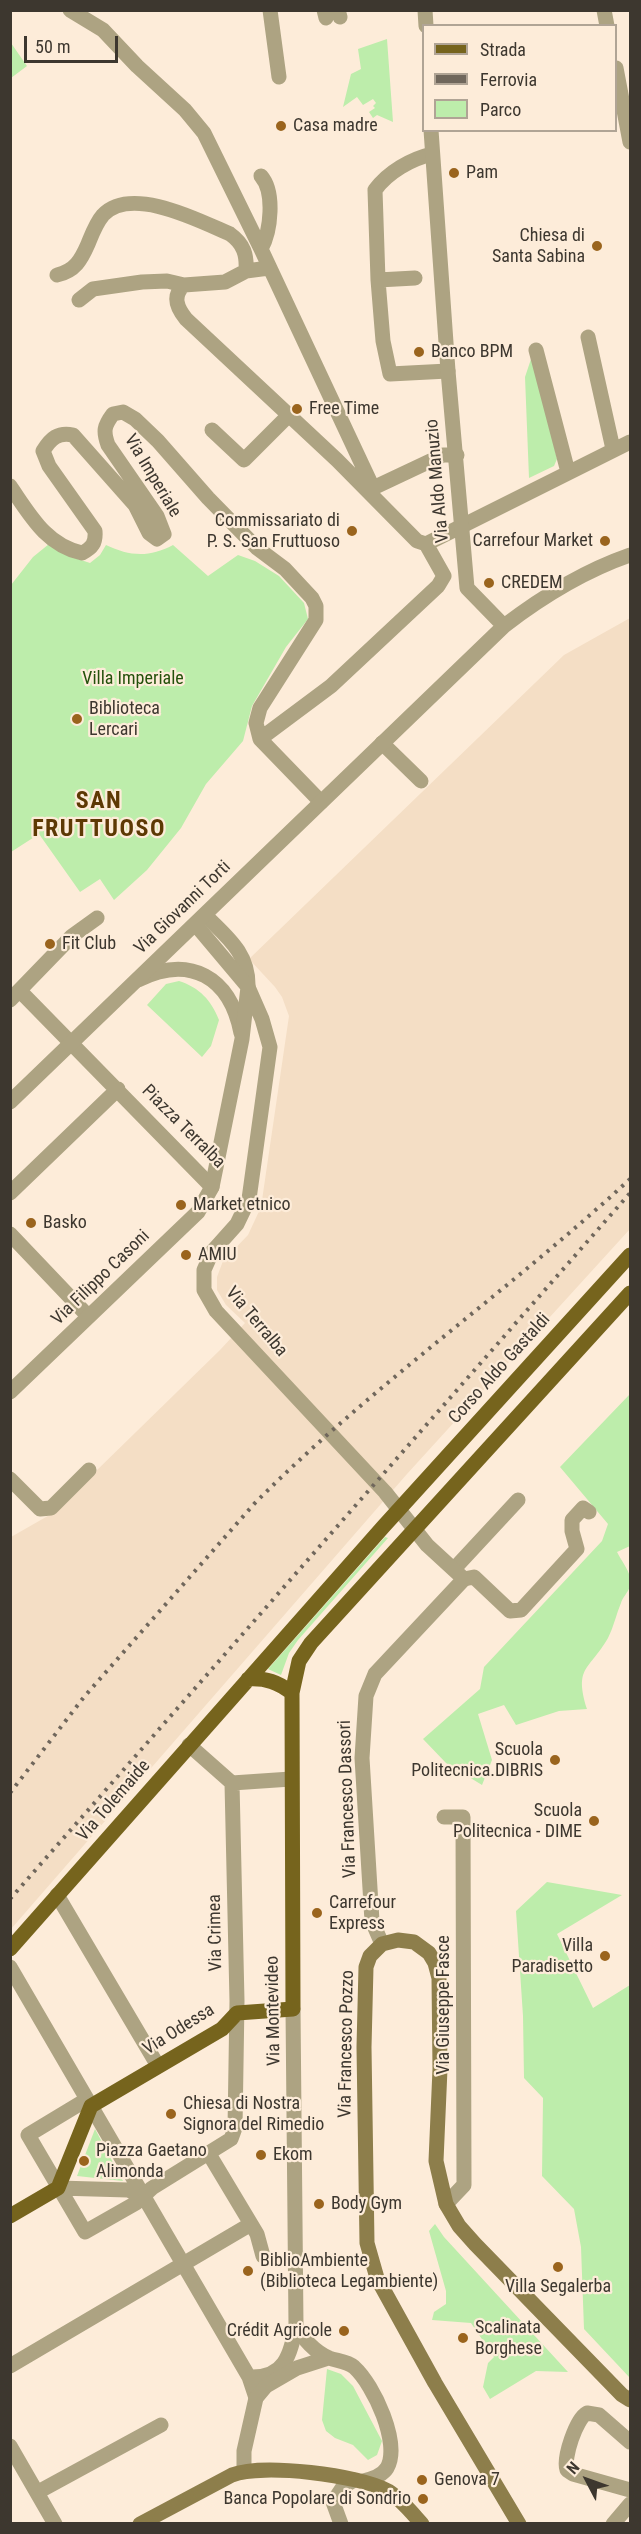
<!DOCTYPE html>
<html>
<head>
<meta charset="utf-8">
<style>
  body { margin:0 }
  #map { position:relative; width:641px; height:2534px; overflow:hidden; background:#fdecd9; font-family:"Roboto Condensed",sans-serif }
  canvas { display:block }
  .frame { position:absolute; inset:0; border:12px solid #3d372f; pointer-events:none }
  .legend { position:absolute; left:422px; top:24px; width:195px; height:108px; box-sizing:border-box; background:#fdecd9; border:2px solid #b0a495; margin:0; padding:8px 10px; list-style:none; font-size:18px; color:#3d372f }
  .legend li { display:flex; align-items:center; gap:12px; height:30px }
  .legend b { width:30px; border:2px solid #b0a495 }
  .north { position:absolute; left:557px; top:2450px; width:60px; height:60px; -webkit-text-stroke:4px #fdecd9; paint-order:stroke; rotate:311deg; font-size:16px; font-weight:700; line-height:24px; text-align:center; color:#3d372f }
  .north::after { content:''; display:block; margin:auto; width:21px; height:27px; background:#3d372f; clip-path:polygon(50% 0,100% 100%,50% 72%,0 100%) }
  .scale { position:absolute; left:24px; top:36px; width:94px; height:27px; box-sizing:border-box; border:3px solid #3d372f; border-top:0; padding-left:8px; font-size:18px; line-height:21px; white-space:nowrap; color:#3d372f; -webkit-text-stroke:4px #fdecd9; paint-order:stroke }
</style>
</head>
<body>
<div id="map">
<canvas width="641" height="2534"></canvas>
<div class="frame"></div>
<ul class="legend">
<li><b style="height:8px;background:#76641d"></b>Strada</li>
<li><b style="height:8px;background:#70675c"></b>Ferrovia</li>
<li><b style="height:16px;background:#bdedab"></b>Parco</li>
</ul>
<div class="north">N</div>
<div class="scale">50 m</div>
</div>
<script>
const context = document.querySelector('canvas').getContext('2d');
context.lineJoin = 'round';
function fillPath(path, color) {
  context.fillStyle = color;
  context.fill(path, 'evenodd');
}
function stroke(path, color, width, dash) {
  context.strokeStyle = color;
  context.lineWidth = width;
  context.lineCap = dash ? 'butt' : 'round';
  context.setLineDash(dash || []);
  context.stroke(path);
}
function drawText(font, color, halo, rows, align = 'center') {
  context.font = font + ' "Roboto Condensed",sans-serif';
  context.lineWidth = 4.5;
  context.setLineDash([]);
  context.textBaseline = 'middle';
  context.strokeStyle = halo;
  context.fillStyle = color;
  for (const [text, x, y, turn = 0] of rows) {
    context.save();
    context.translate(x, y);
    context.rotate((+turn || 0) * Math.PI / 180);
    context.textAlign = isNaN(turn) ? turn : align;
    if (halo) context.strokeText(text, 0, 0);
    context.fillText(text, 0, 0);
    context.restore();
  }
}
const built = new Path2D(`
  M 630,618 L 630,1229 L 407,1474 L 11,1929 L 11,1537 L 53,1513 L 220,1350 L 245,1323 L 226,1305 L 217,1290 L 217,1277 L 223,1261 L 248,1235 L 261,1207 L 289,1016 L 282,997 L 275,987 L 249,959 L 564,655 Z`);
const green = new Path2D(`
  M 387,39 L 393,122 L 377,115 L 373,118 L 369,112 L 375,108 L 373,106 L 376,103 L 373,99 L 363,105 L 357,97 L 343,107 L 351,74 L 361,69 L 358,49 Z
  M 11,43 L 27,66 L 11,78 L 10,78 Z
  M 533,353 L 557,459 L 554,466 L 529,478 L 525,377 Z
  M 49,544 L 69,556 L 90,563 L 100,555 L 106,545 C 129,556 149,558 173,545 L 208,576 L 238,555 L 255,561 L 279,576 L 304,603 L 308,619 L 286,647 L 252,706 L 243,741 L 206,784 L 181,828 L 147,870 L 114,900 L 100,879 L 80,892 L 39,834 L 11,852 L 11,585 L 33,557 Z
  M 179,981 C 200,988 211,1000 219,1020 L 211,1046 L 202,1057 L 147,1005 L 166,984 Z
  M 630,1394 L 630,1546 L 617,1552 C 621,1560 628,1569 630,1577 C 633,1589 624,1594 621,1603 C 616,1615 614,1626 608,1638 C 589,1671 574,1666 587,1709 L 559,1711 L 516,1725 L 504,1705 L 478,1714 L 492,1760 L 482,1785 L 446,1763 L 423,1739 L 480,1689 L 484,1667 L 602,1541 L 608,1524 L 560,1467 Z
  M 385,1537 L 388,1538 L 298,1640 L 289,1653 L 281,1675 L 268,1669 Z
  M 547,1882 L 622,1895 L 557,1934 L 593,2008 L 630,1985 L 630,2378 L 584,2329 L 581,2247 L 574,2209 L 542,2176 L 543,2098 L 524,2078 L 523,2016 L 516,1911 Z
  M 95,2129 L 123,2181 L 77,2176 Z
  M 435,2224 L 444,2237 L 568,2372 L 536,2371 L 490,2399 L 483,2387 L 488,2363 L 494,2357 L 471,2323 L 432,2320 L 434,2312 L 446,2304 L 446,2291 L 429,2231 Z
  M 327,2369 L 341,2374 L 353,2386 L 382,2441 L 377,2455 L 368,2460 L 353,2445 L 335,2438 L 326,2431 L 322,2420 Z`);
const minor = new Path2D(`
  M 70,10 L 103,30 L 137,66 L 185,110 L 204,133 L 261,249 L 373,488 L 372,495
  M 270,10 L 279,77
  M 324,10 L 326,18
  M 338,10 L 340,17
  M 261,176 C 275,192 271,231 261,249
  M 57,275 C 75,271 81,260 88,244 C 92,234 96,223 103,215 C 131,185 200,221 230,234 C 244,244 247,255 246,271
  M 415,278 L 378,280 L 383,341 L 390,374 L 448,371
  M 378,280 L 375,190 C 388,172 411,159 432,154
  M 184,285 C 172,296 177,308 186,319 L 337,460 L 417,541 L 426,544 L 444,576 L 438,586 L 331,686 L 260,739
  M 79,300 L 93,289 L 142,282 L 167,281 L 184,285 L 225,282 L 246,271 L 269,268
  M 588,337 L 613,449
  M 536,350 L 568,472
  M 212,430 L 244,460 L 288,416
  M 10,486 C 30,515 46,545 82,553 C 92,548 96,543 95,531 L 49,466 L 43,451 C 51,438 58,432 73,435 L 135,505 L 149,533 L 157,539 L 164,534 L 157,516 L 108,445 C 103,431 104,426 113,414 L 123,412 L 135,419 L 158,441 L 208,498 L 257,548 L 285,569 L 312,598 L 316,606 L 316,620 L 260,708 L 256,723 L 260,739 L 321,802
  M 373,488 L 443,455 L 457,455
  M 426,544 L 630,442
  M 382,743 L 421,781
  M 205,915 C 227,937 249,953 248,987
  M 138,980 C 190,954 230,977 241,1033
  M 20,991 L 212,1187
  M 10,1000 L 72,936 L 97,918
  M 10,1193 L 118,1089
  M 10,1234 L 88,1316
  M 10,1479 L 40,1509 L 51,1508 L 89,1470
  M 454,1569 L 518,1500
  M 464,1579 L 474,1577 L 510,1611 L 521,1610 L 577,1549 L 572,1531 L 572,1520 L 583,1508 L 589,1512
  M 232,1783 L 291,1779
  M 444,1817 L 463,1817 L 464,2185 L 446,2204
  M 57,1895 L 158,2066
  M 10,1967 L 249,2377 L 256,2398
  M 91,2106 L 81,2103 L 28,2135 L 85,2232 L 136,2203 L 152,2188 L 231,2139 L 235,2128 L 237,2001 L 232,1783 L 189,1745
  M 209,2154 L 257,2234 L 263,2256
  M 58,2188 L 128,2190 L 144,2197
  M 10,2366 L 251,2224
  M 249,2377 C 285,2379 290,2355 296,2326
  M 630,2442 L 599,2415 L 587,2413 C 576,2419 563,2458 567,2470 L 573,2474 L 630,2490
  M 38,2492 L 161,2425
  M 341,2524 L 333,2502 L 343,2487 L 354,2480
  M 613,2524 L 630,2504`);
const tertiary = new Path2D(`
  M 425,10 L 426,26
  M 604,10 L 607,26
  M 616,68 L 630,142
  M 431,130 L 448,371 L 467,588 L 504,626
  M 248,987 L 262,1019 L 270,1047 L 249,1199 L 237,1224 L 212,1252 L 204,1270 L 204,1290 L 216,1311 L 385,1492 L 427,1545 L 464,1579 L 375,1674 L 366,1696 L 362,1758 L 372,1921 L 382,1944
  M 10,1102 L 504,626 C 543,596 584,571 630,555
  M 10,1392 L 198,1212 L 212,1187 L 242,1039 L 248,987 L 195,924
  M 293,2009 L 296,2326 C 303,2339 315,2352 329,2358 C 337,2361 347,2361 354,2367 C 374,2385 401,2444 387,2468 C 382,2476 372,2479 363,2481
  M 10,2446 L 55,2524
  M 244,2470 L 244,2451 L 256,2398 L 266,2386 L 297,2368 L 328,2358`);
const secondary = new Path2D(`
  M 140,2524 L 232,2475 C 262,2463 360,2475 388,2491 C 401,2499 412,2513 422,2524
  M 519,2524 L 435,2383 L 377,2278 L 367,2243 L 364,2047 L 366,1967 L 370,1956 L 382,1944 L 398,1940 L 414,1942 L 429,1953 L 435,1963 L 439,1978 L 440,2069 L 436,2161 L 446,2204 L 459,2226 L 475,2244 L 622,2395 L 630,2400`);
const primary = new Path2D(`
  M 248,1679 C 266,1678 278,1682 292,1693
  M 10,1949 L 383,1527 L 630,1255
  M 10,2216 L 58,2188 L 91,2106 L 222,2029 L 237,2013 L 293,2009 L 292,1693 L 299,1661 L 311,1643 L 630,1293`);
const rail = new Path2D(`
  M 10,1793 L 84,1697 L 254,1504 C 371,1386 509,1291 630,1179
  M 10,1899 L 630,1193`);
const markers = [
  [281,126,6,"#9a641d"],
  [454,173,6,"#9a641d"],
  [597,246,6,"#9a641d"],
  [419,352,6,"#9a641d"],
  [297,409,6,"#9a641d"],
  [352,531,6,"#9a641d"],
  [605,541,6,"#9a641d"],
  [489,583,6,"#9a641d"],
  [77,719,6,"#9a641d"],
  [50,944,6,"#9a641d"],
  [181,1205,6,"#9a641d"],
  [31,1223,6,"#9a641d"],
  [186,1255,6,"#9a641d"],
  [555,1760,6,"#9a641d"],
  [594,1821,6,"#9a641d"],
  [317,1913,6,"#9a641d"],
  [605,1956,6,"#9a641d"],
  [171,2114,6,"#9a641d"],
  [261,2155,6,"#9a641d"],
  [84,2161,6,"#9a641d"],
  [319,2204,6,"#9a641d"],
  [558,2267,6,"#9a641d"],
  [248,2271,6,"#9a641d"],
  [344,2331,6,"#9a641d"],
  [463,2338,6,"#9a641d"],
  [422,2480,6,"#9a641d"],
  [423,2499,6,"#9a641d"]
];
const poiNames = [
  ["Casa madre",293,126],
  ["Pam",466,173],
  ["Chiesa di",585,236,"right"],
  ["Santa Sabina",585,257,"right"],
  ["Banco BPM",431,352],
  ["Free Time",309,409],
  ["Commissariato di",340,521,"right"],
  ["P. S. San Fruttuoso",340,542,"right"],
  ["Carrefour Market",593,541,"right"],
  ["CREDEM",501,583],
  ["Biblioteca",89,709],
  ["Lercari",89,730],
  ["Fit Club",62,944],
  ["Market etnico",193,1205],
  ["Basko",43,1223],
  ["AMIU",198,1255],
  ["Scuola",543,1750,"right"],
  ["Politecnica.DIBRIS",543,1771,"right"],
  ["Scuola",582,1811,"right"],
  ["Politecnica - DIME",582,1832,"right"],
  ["Carrefour",329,1903],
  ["Express",329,1924],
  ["Villa",593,1946,"right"],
  ["Paradisetto",593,1967,"right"],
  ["Chiesa di Nostra",183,2104],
  ["Signora del Rimedio",183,2125],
  ["Piazza Gaetano",96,2151],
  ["Alimonda",96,2172],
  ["Ekom",273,2155],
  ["Body Gym",331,2204],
  ["BiblioAmbiente",260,2261],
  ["(Biblioteca Legambiente)",260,2282],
  ["Villa Segalerba",558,2287,"center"],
  ["Scalinata",475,2328],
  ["Borghese",475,2349],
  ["Crédit Agricole",332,2331,"right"],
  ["Genova 7",434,2480],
  ["Banca Popolare di Sondrio",411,2499,"right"]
];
const streetNames = [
  ["Via Imperiale",152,476,59],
  ["Via Aldo Manuzio",438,481,-95],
  ["Via Giovanni Torti",183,908,-44],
  ["Piazza Terralba",183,1127,45],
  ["Via Filippo Casoni",101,1278,-44],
  ["Via Terralba",256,1322,50],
  ["Corso Aldo Gastaldi",500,1369,-48],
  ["Via Francesco Dassori",348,1799,-92],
  ["Via Tolemaide",114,1801,-49],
  ["Via Crimea",216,1933,-91],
  ["Via Giuseppe Fasce",444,2005,-90],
  ["Via Montevideo",274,2011,-91],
  ["Via Odessa",179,2030,-32],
  ["Via Francesco Pozzo",347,2044,-89]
];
const parkNames = [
  ["Villa Imperiale",133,679]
];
const districtNames = [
  ["SAN",99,802],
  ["FRUTTUOSO",99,830]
];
fillPath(built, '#f4dec5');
fillPath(green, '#bdedab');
stroke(minor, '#ada382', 15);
stroke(tertiary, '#ada382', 15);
stroke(secondary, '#8d7e4b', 15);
stroke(primary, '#76641d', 15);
stroke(rail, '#70675c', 4, [3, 6]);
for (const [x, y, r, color] of markers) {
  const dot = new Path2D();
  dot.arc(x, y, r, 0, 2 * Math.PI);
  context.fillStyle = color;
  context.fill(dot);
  stroke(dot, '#fdecd9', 2);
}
drawText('18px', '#3d372f', '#fdecd9', poiNames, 'left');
drawText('18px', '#3d372f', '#fdecd9', streetNames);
drawText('18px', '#24510b', '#fdecd9', parkNames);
context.letterSpacing = '1.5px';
drawText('bold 24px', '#5d3904', '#fdecd9', districtNames);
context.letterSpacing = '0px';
</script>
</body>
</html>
